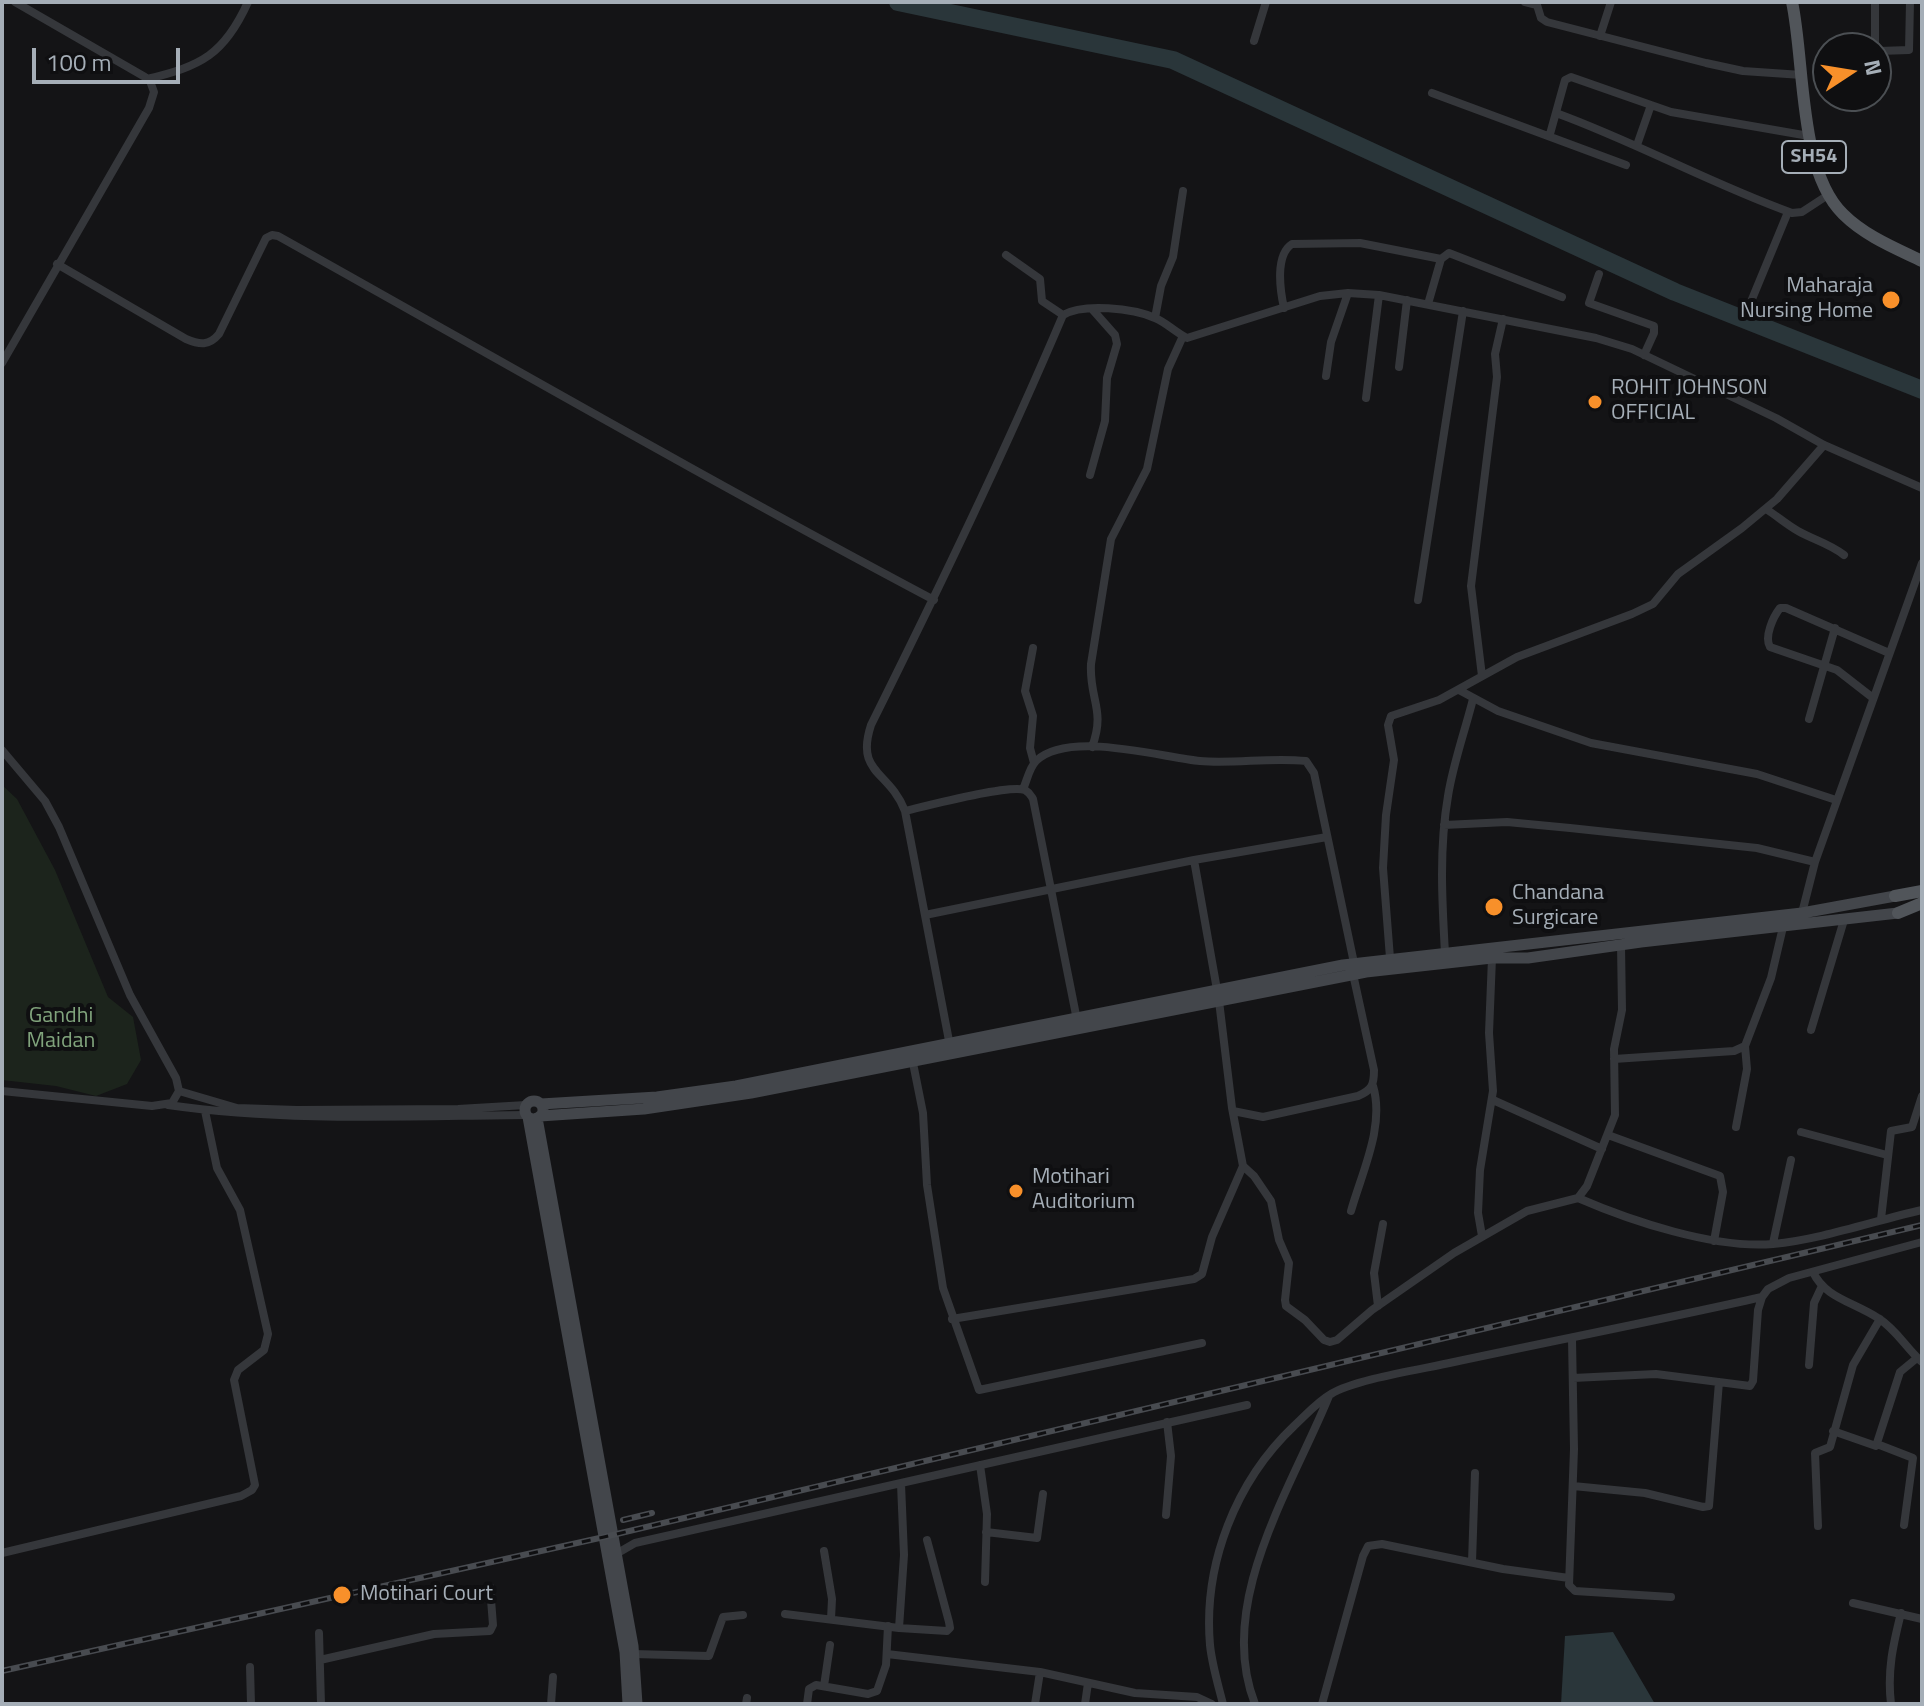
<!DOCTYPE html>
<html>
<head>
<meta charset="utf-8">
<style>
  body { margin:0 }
  #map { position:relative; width:1924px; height:1706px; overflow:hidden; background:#141416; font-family:"Titillium Web",sans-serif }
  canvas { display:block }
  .frame { position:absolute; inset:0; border:4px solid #a5aeb7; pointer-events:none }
  .north { position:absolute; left:1812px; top:32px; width:80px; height:80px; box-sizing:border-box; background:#0f0f11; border:2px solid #4b4f53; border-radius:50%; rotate:78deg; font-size:22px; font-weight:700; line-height:32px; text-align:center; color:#a5aeb7 }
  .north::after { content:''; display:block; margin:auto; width:28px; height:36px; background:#f8902a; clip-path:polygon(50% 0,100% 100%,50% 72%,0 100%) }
  .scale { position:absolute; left:32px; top:48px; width:148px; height:36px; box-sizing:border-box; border:4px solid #a5aeb7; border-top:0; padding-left:10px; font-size:24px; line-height:28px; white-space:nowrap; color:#a5aeb7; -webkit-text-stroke:6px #0f0f11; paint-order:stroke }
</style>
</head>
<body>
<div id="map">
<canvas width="1924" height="1706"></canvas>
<div class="frame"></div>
<div class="north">N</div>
<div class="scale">100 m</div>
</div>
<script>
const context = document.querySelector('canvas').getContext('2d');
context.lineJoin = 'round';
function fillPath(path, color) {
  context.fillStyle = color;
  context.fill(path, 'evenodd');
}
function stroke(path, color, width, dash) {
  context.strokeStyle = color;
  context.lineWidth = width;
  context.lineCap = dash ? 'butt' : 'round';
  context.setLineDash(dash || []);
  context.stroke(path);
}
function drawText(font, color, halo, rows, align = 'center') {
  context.font = font + ' "Titillium Web",sans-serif';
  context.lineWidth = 8;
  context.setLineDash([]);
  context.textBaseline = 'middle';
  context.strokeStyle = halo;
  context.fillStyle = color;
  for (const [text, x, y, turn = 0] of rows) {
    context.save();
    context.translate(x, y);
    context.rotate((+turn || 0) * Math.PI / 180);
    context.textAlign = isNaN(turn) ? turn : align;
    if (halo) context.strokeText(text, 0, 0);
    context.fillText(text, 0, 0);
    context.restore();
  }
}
const green = new Path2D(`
  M 2,785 L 17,799 L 55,870 L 108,997 L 133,1017 L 141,1060 L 127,1084 L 96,1096 L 56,1086 L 2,1080 Z`);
const water = new Path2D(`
  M 1613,1632 L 1655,1704 L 1561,1704 L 1565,1636 Z`);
const river = new Path2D(`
  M 898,2 L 1173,60 L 1675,292 L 1922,390`);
const minor = new Path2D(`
  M 1525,2 L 1537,5 L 1541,18 L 1547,22 L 1706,63 L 1743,71 L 1802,75
  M 1875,2 L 1875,44 L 1879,51 L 1909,50 L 1910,2
  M 1600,36 L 1611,2
  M 1254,41 L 1266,2
  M 147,79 C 201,66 224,55 248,2
  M 1432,93 L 1626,165
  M 1556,113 C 1636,142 1711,184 1792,213 L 1802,212 L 1828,195
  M 1550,134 L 1565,80 L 1571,77 L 1671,112 L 1809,136
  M 1637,145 L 1651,105
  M 1006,255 L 1040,279 L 1042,301 L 1063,315
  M 57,264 L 186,339 C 200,345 209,346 219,334 L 266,238 L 272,235 L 278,236 C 496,358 713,483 934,600
  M 1599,274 L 1589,303 L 1654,326 L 1654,333 L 1644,355
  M 1428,304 L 1441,259 L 1449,253 L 1562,297
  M 1750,304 L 1788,212
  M 1284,308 C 1280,290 1275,255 1292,244 L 1360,243 L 1441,259
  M 1155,318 L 1161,286 L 1173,257 L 1183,191
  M 2,363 L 149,108 L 154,92 L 150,81 L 145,77 L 15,2
  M 1399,367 L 1407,300
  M 1326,376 L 1331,342 L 1348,293
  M 1366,398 L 1379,295
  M 1090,475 L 1105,421 L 1107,378 L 1117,344 L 1115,335 L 1092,309
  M 1766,509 C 1777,516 1787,525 1798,531 C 1814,540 1830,544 1844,555
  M 1418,600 L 1463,311
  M 1033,648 L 1025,691 L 1033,716 L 1030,748 L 1034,763
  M 1482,676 L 1471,586 L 1497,377 L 1495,354 L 1503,319
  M 1459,690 L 1498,711 L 1591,743 L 1757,774 L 1836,800
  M 1873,698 L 1837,670 L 1770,647 C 1764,637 1773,617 1780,608 L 1786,608 L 1889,653
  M 1809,719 L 1835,628
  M 1092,747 C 1106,710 1089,699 1091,664 L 1111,539 L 1147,469 L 1168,369 L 1183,336
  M 2,750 L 45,801 L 59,827 L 130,995 L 176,1078 L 179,1091 L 172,1103 L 152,1106 L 2,1091
  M 1023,789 C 1027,781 1029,768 1036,761 C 1068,730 1160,757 1200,761 C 1235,764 1271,757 1306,761 L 1314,773 L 1354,963
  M 905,811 C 926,806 1009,784 1025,790 C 1030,793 1030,794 1033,799 L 1077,1020
  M 1444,825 L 1507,822 L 1570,828 L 1757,848 L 1815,862
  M 1802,913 L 1815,862 L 1922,563
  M 925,915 L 1194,860 L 1327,837
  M 1445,953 C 1442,901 1439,848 1448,796 C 1453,764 1465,731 1473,699
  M 1390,958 L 1383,868 L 1386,815 L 1394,760 L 1388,725 L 1391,716 L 1439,700 L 1517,657 L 1632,614 L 1653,604 L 1678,574 L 1742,528 L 1777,499 L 1824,445
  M 1811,1030 L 1844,920
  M 950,1046 L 905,811 C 889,770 855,774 871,725 C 938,590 1004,454 1063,315 C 1083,303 1133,308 1155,318 C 1167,323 1175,332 1187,338 L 1320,296 L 1348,293 L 1379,295 L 1596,338 L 1632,349 L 1776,418 L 1824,445 L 1922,488
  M 1614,1059 L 1734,1051 L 1745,1046 L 1771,978 L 1783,927
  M 913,1063 L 923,1113 L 927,1185 L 943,1288 L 979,1390 L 1202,1343
  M 179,1091 L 237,1108 L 297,1110 L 458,1109 L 526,1105
  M 1493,1100 L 1602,1149
  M 168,1105 C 287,1122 406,1116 526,1115
  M 1233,1111 L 1263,1117 L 1358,1096 C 1372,1090 1374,1085 1374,1070 L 1353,974
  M 1736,1127 L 1747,1069 L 1745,1046
  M 1801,1132 L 1887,1155
  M 1608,1135 L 1720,1176 L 1723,1192 L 1714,1241
  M 1243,1166 L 1254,1176 L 1271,1201 L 1279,1240 L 1289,1263 L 1285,1300 L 1286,1306 L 1305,1320 L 1324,1340 L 1330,1342 L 1337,1340 L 1372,1310 L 1454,1253 L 1527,1211 L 1578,1198 L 1587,1186 L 1615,1115 L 1614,1049 L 1622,1010 L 1621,945
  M 1578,1198 C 1631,1221 1715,1249 1773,1244 C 1823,1239 1873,1221 1922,1210
  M 1351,1211 C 1362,1172 1385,1126 1373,1086
  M 1881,1219 L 1891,1131 L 1912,1127 L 1922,1096
  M 1482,1236 L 1478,1213 L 1480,1170 L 1493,1091 L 1489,1033 L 1492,958
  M 1773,1243 L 1791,1160
  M 1813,1272 C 1825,1298 1854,1302 1878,1318 C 1897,1330 1906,1348 1922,1362
  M 1378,1306 L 1374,1273 L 1383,1224
  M 952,1319 L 1194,1279 L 1202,1274 L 1212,1237 L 1243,1166 L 1232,1108 L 1219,1001 L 1194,860
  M 1572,1339 L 1574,1449 L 1569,1585 L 1575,1591 L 1671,1597
  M 1809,1365 L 1814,1303 L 1821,1288
  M 1573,1378 L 1656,1374 L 1750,1386 L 1753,1381 L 1758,1310 L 1762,1297 L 1768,1289 L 1789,1278 L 1922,1242
  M 1833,1431 L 1876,1446 L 1900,1372 L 1917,1358
  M 1877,1444 L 1913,1458 L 1904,1525
  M 980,1465 L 987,1514 L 985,1582
  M 1573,1486 L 1645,1493 L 1703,1507 L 1709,1506 L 1719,1382
  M 1166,1515 L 1171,1456 L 1167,1422
  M 1818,1526 L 1815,1453 L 1830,1447 L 1853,1365 L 1880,1319
  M 986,1532 L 1037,1538 L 1043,1494
  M 824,1551 L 832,1599 L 831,1619
  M 2,1553 L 241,1496 L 252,1490 L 255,1485 L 234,1380 L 238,1370 L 264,1350 L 268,1334 L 240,1210 L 217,1168 L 205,1111
  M 616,1554 L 635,1543 L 1247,1405
  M 1472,1562 L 1475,1473
  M 1853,1603 L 1922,1619
  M 785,1614 L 899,1628 L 947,1631 L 950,1628 L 949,1622 L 927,1540
  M 899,1628 L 904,1555 L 901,1484
  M 319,1633 L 321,1704
  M 633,1654 L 709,1656 L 723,1617 L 743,1615
  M 887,1654 L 1040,1672 L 1135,1693 L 1197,1697 L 1212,1704
  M 320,1660 L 434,1634 L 490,1631 L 493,1625 L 490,1587
  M 250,1667 L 251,1704
  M 824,1686 L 830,1645
  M 551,1704 L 553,1677
  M 746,1704 L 747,1698
  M 807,1704 L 809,1689 L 816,1685 L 868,1694 L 877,1691 L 886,1665 L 888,1626
  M 1035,1704 L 1040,1672
  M 1085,1704 L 1088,1683
  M 1223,1704 C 1218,1684 1212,1665 1210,1645 C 1203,1564 1236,1481 1294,1426 C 1306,1415 1317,1402 1331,1394 C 1355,1379 1424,1369 1454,1362 C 1557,1340 1660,1320 1762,1297
  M 1255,1704 C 1215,1603 1292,1487 1329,1396
  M 1322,1704 L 1363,1556 L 1368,1546 L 1382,1544 L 1503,1569 L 1569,1578
  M 1891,1704 C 1887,1671 1893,1645 1901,1613`);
const secondary = new Path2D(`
  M525 1110a9 9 0 1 1 18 0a9 9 0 1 1-18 0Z
  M 541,1104 L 657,1097 L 736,1086 L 1343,965 L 1802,913 L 1895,896
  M 540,1116 L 644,1109 L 751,1093 L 1366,972 L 1492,958 L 1528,958 L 1641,942 L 1898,913
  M 528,1117 L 625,1652 L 628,1704
  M 537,1118 L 633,1646 L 637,1704`);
const primary = new Path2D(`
  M 1792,2 C 1805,62 1798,170 1843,214 C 1865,236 1895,248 1922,261
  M 1895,896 L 1922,891
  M 1898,913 L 1922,903`);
const rail = new Path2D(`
  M 623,1520 L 652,1513
  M 2,1671 L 604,1537 L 1922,1225`);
const markers = [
  [1891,300,10,"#f8902a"],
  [1595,402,8,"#f8902a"],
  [1494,907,10,"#f8902a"],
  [1016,1191,8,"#f8902a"],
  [342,1595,10,"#f8902a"]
];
const shields = [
  [1814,157,64]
];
const shieldNames = [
  ["SH54",1814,157]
];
const poiNames = [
  ["Maharaja",1873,287,"right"],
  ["Nursing Home",1873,312,"right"],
  ["ROHIT JOHNSON",1611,389],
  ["OFFICIAL",1611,414],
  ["Chandana",1512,894],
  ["Surgicare",1512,919],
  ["Motihari",1032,1178],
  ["Auditorium",1032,1203],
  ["Motihari Court",360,1595]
];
const parkNames = [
  ["Gandhi",61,1017],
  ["Maidan",61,1042]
];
fillPath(green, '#1c241c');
fillPath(water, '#2a363a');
stroke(river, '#2a363a', 18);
stroke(minor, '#35373b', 8);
stroke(secondary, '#43464b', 11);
stroke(primary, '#51555a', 12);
stroke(rail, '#484b50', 6);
stroke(rail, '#0f0f11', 3, [9]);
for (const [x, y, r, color] of markers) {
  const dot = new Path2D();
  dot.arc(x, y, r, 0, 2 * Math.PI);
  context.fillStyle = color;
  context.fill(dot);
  stroke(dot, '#0f0f11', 3);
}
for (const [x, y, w] of shields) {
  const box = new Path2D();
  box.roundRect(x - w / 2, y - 16, w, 32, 6);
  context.fillStyle = '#0f0f11';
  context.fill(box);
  stroke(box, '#a5aeb7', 2);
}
drawText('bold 20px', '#a5aeb7', null, shieldNames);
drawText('22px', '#a5aeb7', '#0f0f11', poiNames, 'left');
drawText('22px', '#80a37c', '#0f0f11', parkNames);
</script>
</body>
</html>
